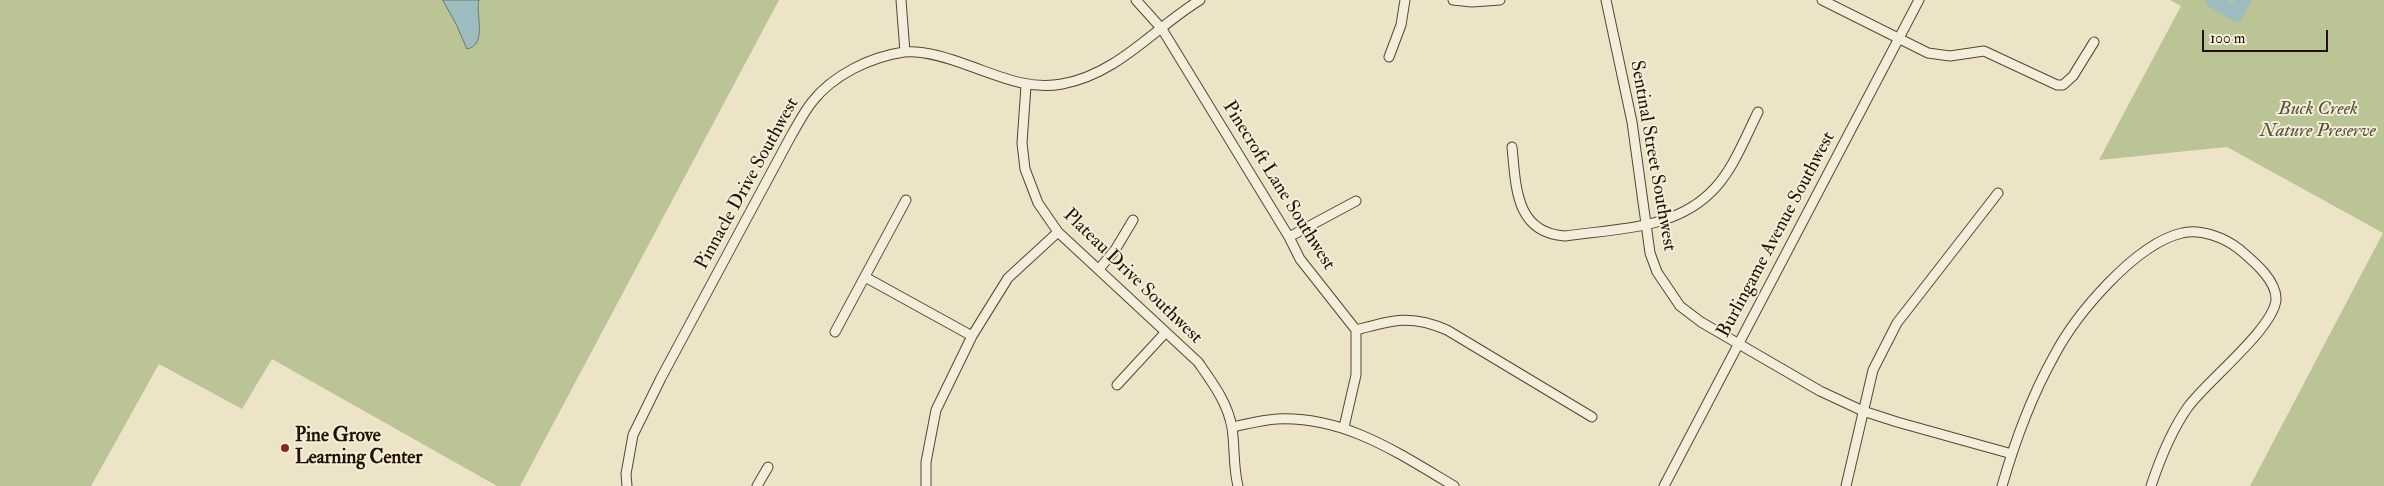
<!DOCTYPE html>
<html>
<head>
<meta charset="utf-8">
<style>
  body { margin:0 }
  #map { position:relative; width:2384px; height:486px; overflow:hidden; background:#ede4c8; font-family:"IM FELL Double Pica",serif }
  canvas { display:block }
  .scale { position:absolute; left:2202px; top:30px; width:126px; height:22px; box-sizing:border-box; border:2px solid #241100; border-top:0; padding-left:6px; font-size:15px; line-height:18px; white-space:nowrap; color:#241100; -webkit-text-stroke:4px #f3eddb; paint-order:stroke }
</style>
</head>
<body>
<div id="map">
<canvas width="2384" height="486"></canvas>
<div class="scale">100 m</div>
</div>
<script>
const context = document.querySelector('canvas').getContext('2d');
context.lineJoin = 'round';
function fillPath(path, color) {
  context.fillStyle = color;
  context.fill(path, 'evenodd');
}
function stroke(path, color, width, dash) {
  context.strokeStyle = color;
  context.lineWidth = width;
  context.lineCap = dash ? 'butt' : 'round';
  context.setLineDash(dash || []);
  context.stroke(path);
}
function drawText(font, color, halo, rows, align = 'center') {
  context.font = font + ' "IM FELL Double Pica",serif';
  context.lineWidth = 4;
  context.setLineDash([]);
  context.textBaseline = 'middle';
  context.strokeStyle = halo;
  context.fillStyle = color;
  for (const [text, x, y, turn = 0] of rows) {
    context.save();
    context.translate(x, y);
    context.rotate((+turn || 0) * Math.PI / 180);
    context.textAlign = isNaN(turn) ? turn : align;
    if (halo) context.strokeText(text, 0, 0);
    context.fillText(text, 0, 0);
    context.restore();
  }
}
const green = new Path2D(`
  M 0,0 L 779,0 L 520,486 L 497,486 L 272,359 L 242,409 L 159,364 L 91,486 L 0,486 Z
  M 2170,0 L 2384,0 L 2384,486 L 2250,486 L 2383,233 L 2227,147 L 2099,160 L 2181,6 Z`);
const water = new Path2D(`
  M 443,0 L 479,0 C 475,13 488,45 467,49 L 456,24 Z`);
const river = new Path2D(`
  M 2213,0 L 2236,14 L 2243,0`);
const minor = new Path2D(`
  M 901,0 L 905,52
  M 1136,0 L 1162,29 L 1289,237 L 1300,259 L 1356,330 L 1356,375 L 1344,427
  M 1453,0 L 1472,2 L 1500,0
  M 1606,0 L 1632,122 L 1650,253 L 1657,272 L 1680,306 L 1701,322 L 1820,391 L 1863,411 L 1897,422 L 2012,454
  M 1822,0 L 1928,53 L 1950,56 L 1984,51 L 2057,85 L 2063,85 L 2073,76 L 2094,42
  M 1389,57 L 1401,25 L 1405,0
  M 1026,86 L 1022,143 L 1025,169 L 1038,203 L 1058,232 L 1198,362 C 1212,382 1228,403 1232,428 C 1235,447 1233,466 1238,486
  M 1512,147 C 1516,186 1515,233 1565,236 C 1613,229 1671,230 1709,194 C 1732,173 1744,140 1758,112
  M 1289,237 L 1356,201
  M 1099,269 L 1115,250 L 1133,220
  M 865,277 L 972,336
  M 1356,330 C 1392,320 1411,314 1447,330 L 1592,417
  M 835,332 L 906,200
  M 1117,385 L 1165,333
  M 1232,427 C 1247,424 1262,420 1277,419 C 1345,416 1398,453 1454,486
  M 627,486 L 626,474 L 633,435 L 661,378 L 792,134 C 798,124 804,112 812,102 C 833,75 870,57 904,52 C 925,50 951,59 970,66 C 1001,77 1029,90 1062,84 C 1118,74 1154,28 1200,0
  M 757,486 L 768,467
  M 926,486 L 926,462 L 936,410 L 972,336 L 1008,278 L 1058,232
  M 1664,486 L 1919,0
  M 1846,486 L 1873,370 L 1897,323 L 1998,193
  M 2002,486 C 2015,441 2031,397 2054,356 C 2076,314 2135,244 2182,233 C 2200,228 2225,238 2239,249 C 2252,260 2277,280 2276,300 C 2273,329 2207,381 2188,407 C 2171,431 2160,459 2151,486`);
const markers = [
  [285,448,5,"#8f2418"]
];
const parkNames = [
  ["Buck Creek",2318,110],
  ["Nature Preserve",2318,132]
];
const streetNames = [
  ["Sentinal Street Southwest",1652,156,80],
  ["Pinnacle Drive Southwest",748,184,-61],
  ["Pinecroft Lane Southwest",1278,186,58],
  ["Burlingame Avenue Southwest",1777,235,-62],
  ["Plateau Drive Southwest",1132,277,44]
];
const poiNames = [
  ["Pine Grove",295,437],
  ["Learning Center",295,459]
];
fillPath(green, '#bac494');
fillPath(water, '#9dbcc0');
stroke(water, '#6d7873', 1);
stroke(river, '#9dbcc0', 15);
stroke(minor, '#564632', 11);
stroke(minor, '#f3eddb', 9);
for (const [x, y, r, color] of markers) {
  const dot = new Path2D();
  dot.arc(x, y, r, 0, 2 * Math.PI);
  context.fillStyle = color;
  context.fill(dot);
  stroke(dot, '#f3eddb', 2);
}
drawText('italic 19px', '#585034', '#f3eddb', parkNames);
drawText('19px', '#241100', '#f3eddb', streetNames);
drawText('bold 19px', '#241100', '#f3eddb', poiNames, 'left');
</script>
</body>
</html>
